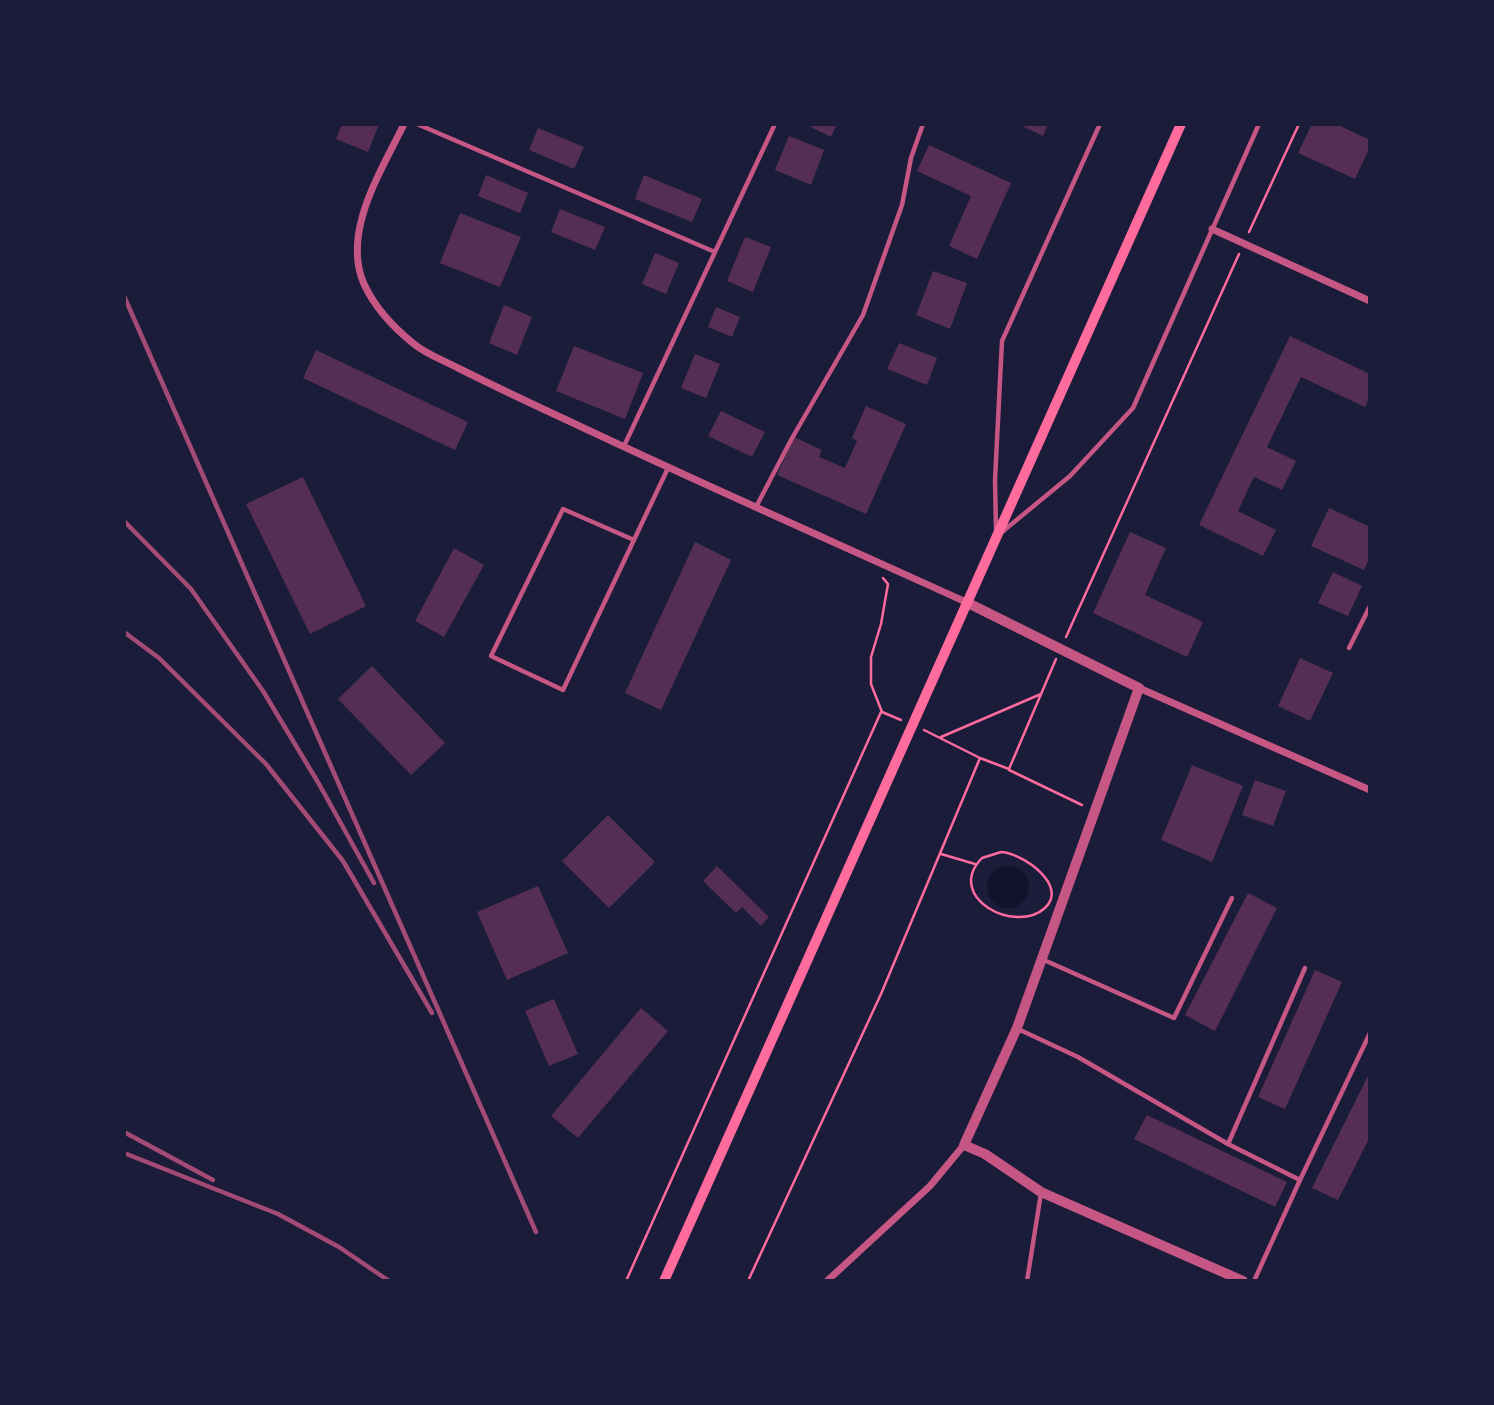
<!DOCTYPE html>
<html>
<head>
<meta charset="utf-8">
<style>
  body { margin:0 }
  #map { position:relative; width:1494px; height:1405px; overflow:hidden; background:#1b1b3a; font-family:"Work Sans",sans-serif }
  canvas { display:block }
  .frame { position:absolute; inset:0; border:126px solid #1b1b3a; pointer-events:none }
</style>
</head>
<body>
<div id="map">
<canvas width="1494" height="1405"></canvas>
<div class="frame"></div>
</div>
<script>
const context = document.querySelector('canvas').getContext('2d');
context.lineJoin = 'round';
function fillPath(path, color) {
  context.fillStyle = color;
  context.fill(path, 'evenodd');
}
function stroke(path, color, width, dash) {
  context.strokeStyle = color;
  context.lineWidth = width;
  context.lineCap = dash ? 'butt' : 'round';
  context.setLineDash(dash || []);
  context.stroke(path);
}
const water = new Path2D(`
  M987 887a21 21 0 1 1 42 0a21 21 0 1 1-42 0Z`);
const building = new Path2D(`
  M 342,124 L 379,124 L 368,152 L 336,139 Z
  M 805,124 L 837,124 L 831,137 Z
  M 1018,124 L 1048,124 L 1043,136 Z
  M 1312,124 L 1336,124 L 1370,140 L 1370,147 L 1355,179 L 1298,153 Z
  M 538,128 L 584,147 L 574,169 L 529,150 Z
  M 789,136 L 824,150 L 811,185 L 775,170 Z
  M 929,145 L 1011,183 L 977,259 L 949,246 L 971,196 L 917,171 Z
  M 486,175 L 528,193 L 520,213 L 478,196 Z
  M 644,175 L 702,199 L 692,222 L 635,199 Z
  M 560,209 L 605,227 L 595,250 L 551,232 Z
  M 460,213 L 521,237 L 500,287 L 440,263 Z
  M 745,237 L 771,247 L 753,292 L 727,281 Z
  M 655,253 L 679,263 L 666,294 L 642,284 Z
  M 933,271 L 967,283 L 950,329 L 916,315 Z
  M 504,305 L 532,317 L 517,355 L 489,343 Z
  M 716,307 L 740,317 L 732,337 L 708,327 Z
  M 1290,336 L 1370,374 L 1370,396 L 1365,407 L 1301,377 L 1267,447 L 1296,461 L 1282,490 L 1254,477 L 1238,511 L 1276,530 L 1263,556 L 1199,525 Z
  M 899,343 L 937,358 L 927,385 L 887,369 Z
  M 574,346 L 643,373 L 625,419 L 556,391 Z
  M 316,350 L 468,422 L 455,450 L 303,378 Z
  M 695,354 L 720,364 L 706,398 L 681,388 Z
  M 866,406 L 906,424 L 866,514 L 777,475 L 794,437 L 822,450 L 819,457 L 845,468 L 857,441 L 852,438 Z
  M 721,411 L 765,432 L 752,457 L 708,436 Z
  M 303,477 L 366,606 L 310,634 L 246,504 Z
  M 1329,508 L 1370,527 L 1370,557 L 1364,570 L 1311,546 Z
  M 1130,532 L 1166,548 L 1145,595 L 1203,622 L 1187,657 L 1093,613 Z
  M 695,542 L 731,560 L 661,710 L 625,693 Z
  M 454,548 L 484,565 L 444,637 L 415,621 Z
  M 1333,572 L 1362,586 L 1348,616 L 1318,603 Z
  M 1300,658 L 1333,673 L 1310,721 L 1278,706 Z
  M 372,666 L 445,743 L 411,775 L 338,699 Z
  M 1192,765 L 1243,786 L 1212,862 L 1161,840 Z
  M 1255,780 L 1286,791 L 1273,826 L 1242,815 Z
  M 608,815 L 655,862 L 609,908 L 562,861 Z
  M 717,866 L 769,917 L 761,926 L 742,907 L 736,913 L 703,881 Z
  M 538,886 L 568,953 L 507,980 L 477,912 Z
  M 1248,893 L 1277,908 L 1215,1031 L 1185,1015 Z
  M 1315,970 L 1342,982 L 1285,1109 L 1258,1097 Z
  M 554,999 L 578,1054 L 549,1066 L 525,1011 Z
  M 641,1008 L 668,1031 L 578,1138 L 551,1116 Z
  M 1370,1072 L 1370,1137 L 1338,1200 L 1312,1188 Z
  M 1147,1115 L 1287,1182 L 1275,1207 L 1134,1139 Z`);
const path = new Path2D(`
  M 1249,232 L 1299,124
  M 883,578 L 888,584 L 881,624 L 871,657 L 871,684 L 882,712 L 901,720
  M 1066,637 L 1239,254
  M 924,730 L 980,758 L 1009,769 L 1056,659
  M 941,737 L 1041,694
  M 1009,770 L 1082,805
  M 1001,852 C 1023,853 1069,886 1045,908 C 1015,935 944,897 982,858 Z
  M 941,854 L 975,864
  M 626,1281 L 881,712
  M 748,1281 L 881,994 L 980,758`);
const service = new Path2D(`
  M 417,124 L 715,252
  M 624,446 L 775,124
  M 756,507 L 791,440 L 863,315 L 902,205 L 911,158 L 923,124
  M 996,529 L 995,480 L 1002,341 L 1100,124
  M 1002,532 L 1070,476 L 1133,408 L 1259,124
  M 634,540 L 563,509 L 491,656 L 563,690 L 668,468
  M 1349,648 L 1370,606
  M 1044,960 L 1174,1018 L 1232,898
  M 1018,1029 L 1078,1057 L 1228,1144 L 1300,1180 L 1254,1281
  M 1228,1144 L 1305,968
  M 1300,1180 L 1370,1033
  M 1027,1281 L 1041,1193`);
const minor = new Path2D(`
  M 404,124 C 382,170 341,232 364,284 C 375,308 394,328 414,344 C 426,354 443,360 456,367 C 494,386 532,404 571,422 C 702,484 834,542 966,602
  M 1212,229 L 1370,301
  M 1139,688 L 1370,790
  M 827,1281 L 930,1186 L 964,1145`);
const tertiary = new Path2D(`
  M 966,602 L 1139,688 L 1017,1028 L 964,1145 L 985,1154 L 1041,1192 L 1243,1281`);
const secondary = new Path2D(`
  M 664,1281 L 1181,124`);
const rail = new Path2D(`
  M 124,296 L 536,1232
  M 124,521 L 191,589 L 263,691 L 319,784 L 374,883
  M 124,632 L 159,658 L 266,764 L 343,861 L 432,1013
  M 124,1132 L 213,1180
  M 124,1153 L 278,1214 L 339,1247 L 389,1281`);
fillPath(water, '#12122b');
fillPath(building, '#542f53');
stroke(path, '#ff6b9d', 2.5);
stroke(service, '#c65784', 4.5);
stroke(minor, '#c65784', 7);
stroke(tertiary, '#c65784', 10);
stroke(secondary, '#ff6b9d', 10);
stroke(rail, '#a44b75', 4.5);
</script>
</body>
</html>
